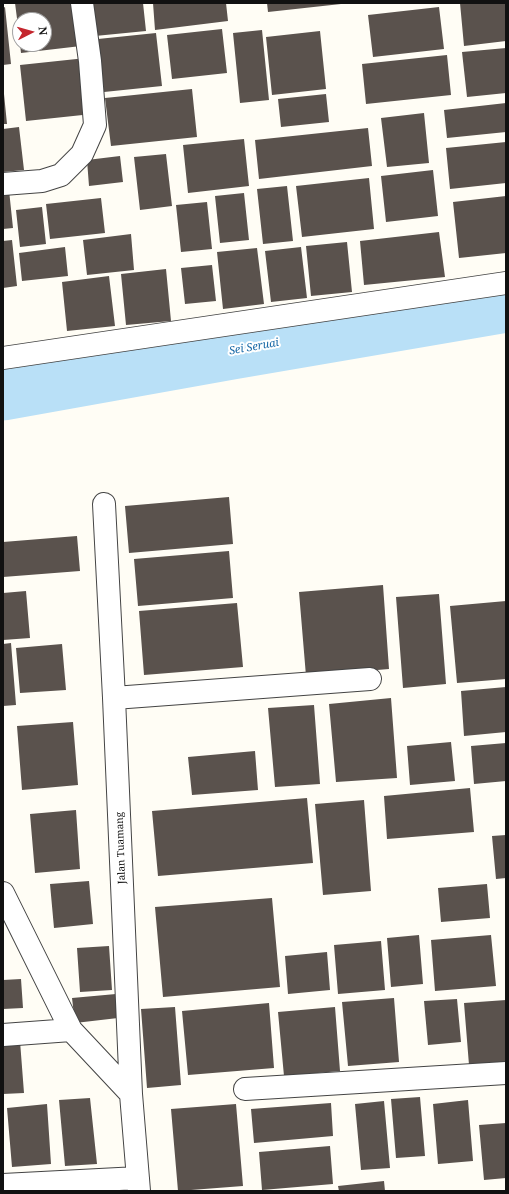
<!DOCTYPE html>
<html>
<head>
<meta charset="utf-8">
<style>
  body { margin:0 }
  #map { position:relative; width:509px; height:1194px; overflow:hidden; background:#fffdf5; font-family:"Noto Serif",serif }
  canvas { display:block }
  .frame { position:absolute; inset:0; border:4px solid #111; pointer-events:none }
  .north { position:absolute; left:12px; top:12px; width:40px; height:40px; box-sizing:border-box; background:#fff; border:1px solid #a0a0a0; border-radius:50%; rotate:84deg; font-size:11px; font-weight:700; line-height:16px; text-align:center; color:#111 }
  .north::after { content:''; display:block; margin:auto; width:14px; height:18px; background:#c4262e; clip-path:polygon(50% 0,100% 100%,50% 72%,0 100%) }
</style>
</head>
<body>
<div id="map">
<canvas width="509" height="1194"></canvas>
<div class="frame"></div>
<div class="north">N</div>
</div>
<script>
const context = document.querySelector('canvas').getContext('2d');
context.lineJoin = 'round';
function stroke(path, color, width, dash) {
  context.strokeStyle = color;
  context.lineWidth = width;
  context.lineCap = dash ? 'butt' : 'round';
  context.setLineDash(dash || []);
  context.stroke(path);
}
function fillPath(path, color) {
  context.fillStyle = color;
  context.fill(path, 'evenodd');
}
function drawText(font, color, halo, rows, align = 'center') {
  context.font = font + ' "Noto Serif",serif';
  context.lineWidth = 4;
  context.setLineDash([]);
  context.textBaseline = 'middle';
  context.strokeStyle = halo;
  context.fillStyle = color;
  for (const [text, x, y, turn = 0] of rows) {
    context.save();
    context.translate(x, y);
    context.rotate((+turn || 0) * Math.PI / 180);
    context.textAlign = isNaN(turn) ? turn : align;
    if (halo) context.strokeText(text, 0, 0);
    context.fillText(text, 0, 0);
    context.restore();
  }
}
const river = new Path2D(`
  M 3,391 L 232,350 L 506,303`);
const building = new Path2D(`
  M 15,3 L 76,3 L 81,46 L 21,53 L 20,44 L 44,44 L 44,20 L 20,20 L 19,34 Z
  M 91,3 L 143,3 L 146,31 L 95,36 Z
  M 153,3 L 226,3 L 228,21 L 155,30 Z
  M 267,3 L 341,3 L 341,4 L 268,12 Z
  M 460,3 L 506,3 L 506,41 L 464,46 Z
  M 5,7 L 11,64 L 3,65 L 3,8 Z
  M 439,7 L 444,49 L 373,57 L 368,15 Z
  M 222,29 L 227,73 L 172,79 L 167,35 Z
  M 262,30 L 269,100 L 240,103 L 233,33 Z
  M 320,31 L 326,89 L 272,95 L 266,37 Z
  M 156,33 L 162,86 L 104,92 L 98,39 Z
  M 506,48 L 506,93 L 467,97 L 462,52 Z
  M 447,55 L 451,95 L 366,104 L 362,64 Z
  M 86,58 L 92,114 L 26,121 L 20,65 Z
  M 192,89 L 197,137 L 111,146 L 105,98 Z
  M 3,94 L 4,94 L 7,124 L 3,124 Z
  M 326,94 L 329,122 L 281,127 L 278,99 Z
  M 506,103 L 506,132 L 447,138 L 444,110 Z
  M 424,113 L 429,163 L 387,167 L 381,118 Z
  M 19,127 L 24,170 L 3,172 L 3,129 Z
  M 368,128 L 372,166 L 259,179 L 255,140 Z
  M 244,139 L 249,186 L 188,193 L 183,145 Z
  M 506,142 L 506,183 L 450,189 L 446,148 Z
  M 166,154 L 172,206 L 140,210 L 134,157 Z
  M 120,156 L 123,182 L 89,186 L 87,160 Z
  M 433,170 L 438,216 L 386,222 L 381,176 Z
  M 369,178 L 374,229 L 302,237 L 296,186 Z
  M 287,186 L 293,241 L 263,244 L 257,189 Z
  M 9,190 L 13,228 L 3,229 L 3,191 Z
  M 244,193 L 249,240 L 220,243 L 215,196 Z
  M 506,196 L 506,253 L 459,258 L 453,202 Z
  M 101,198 L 105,233 L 50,239 L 46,204 Z
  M 207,202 L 212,249 L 181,252 L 176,205 Z
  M 42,207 L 46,244 L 20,247 L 16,210 Z
  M 439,232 L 445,277 L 364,285 L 360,241 Z
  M 131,234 L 134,270 L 87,275 L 83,240 Z
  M 12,240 L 17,286 L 3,288 L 3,241 Z
  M 347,242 L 352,292 L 311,296 L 306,246 Z
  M 65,247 L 68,276 L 22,281 L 19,253 Z
  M 301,247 L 307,298 L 271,302 L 265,251 Z
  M 257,248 L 264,304 L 223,309 L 217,252 Z
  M 212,265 L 216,301 L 185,304 L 181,268 Z
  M 166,269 L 171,321 L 126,325 L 121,274 Z
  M 109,276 L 115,326 L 67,331 L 62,282 Z
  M 229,497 L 233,544 L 129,553 L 125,506 Z
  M 77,536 L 80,571 L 3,577 L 3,542 Z
  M 229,551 L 233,598 L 138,606 L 134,559 Z
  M 383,585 L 389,669 L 306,676 L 299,592 Z
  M 26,591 L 30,638 L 3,640 L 3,593 Z
  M 439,594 L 446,684 L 403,688 L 396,597 Z
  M 506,601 L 506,679 L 457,683 L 450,606 Z
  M 237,603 L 243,667 L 144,675 L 139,611 Z
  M 11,643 L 16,705 L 3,706 L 3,644 Z
  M 62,644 L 66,690 L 20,693 L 16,648 Z
  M 506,687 L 506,732 L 464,736 L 461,691 Z
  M 391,698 L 397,778 L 336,782 L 329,704 Z
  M 314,705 L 320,784 L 275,787 L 268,708 Z
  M 73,722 L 78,785 L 22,790 L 17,726 Z
  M 451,742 L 455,781 L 410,785 L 407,746 Z
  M 506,743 L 506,781 L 474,784 L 471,746 Z
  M 255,751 L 258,790 L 192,795 L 188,757 Z
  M 470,788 L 474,832 L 387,839 L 384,796 Z
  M 307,798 L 313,863 L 158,876 L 152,811 Z
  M 364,800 L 371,891 L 323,895 L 315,804 Z
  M 76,810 L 80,869 L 35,873 L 30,814 Z
  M 506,835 L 506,878 L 496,879 L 492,836 Z
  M 89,881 L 93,924 L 54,928 L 50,884 Z
  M 487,884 L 490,918 L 441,922 L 438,888 Z
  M 272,898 L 280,987 L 163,997 L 155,907 Z
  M 419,935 L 423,984 L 391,987 L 387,938 Z
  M 491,935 L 496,986 L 435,991 L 431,940 Z
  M 381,941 L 385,990 L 338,994 L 334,945 Z
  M 109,946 L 112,990 L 80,992 L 77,948 Z
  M 327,952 L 330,990 L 288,994 L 285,956 Z
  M 21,979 L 23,1008 L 3,1009 L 3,980 Z
  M 116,994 L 118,1018 L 75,1023 L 72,998 Z
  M 394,998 L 399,1062 L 348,1066 L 342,1002 Z
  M 457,999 L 461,1042 L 428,1045 L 424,1001 Z
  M 506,1000 L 506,1062 L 469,1065 L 464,1003 Z
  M 269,1003 L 274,1068 L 188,1075 L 182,1011 Z
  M 175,1007 L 181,1085 L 147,1088 L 141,1009 Z
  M 335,1007 L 340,1071 L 284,1076 L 278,1012 Z
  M 20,1041 L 24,1093 L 3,1094 L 3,1042 Z
  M 420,1097 L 425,1156 L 396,1158 L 391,1099 Z
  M 90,1098 L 97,1164 L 65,1166 L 59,1100 Z
  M 468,1100 L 473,1161 L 438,1164 L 433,1104 Z
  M 384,1101 L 390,1168 L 361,1170 L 355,1104 Z
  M 331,1103 L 333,1136 L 254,1143 L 251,1109 Z
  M 47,1104 L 51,1164 L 12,1167 L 7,1108 Z
  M 236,1104 L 243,1186 L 178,1191 L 171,1109 Z
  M 506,1123 L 506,1178 L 484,1180 L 479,1125 Z
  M 330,1146 L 333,1184 L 262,1190 L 259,1152 Z
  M 384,1181 L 385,1191 L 339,1191 L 338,1186 Z`);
const street = new Path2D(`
  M 3,184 L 42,181 L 61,175 L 82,154 L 95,125 L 90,61 L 82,3
  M 3,358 L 506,283
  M 104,504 L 114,698 L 131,1094 L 139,1191
  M 114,698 L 370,679
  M 3,893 L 71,1030 L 131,1094
  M 3,1035 L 71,1030
  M 245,1089 L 506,1073
  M 3,1185 L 138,1178`);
const streetNames = [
  ["Jalan Tuamang",121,848,-92]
];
const waterNames = [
  ["Sei Seruai",254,347,-10]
];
stroke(river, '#b9e0f7', 59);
fillPath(building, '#5a524d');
stroke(street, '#444', 24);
stroke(street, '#fff', 22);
drawText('10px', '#111', '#fff', streetNames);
drawText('italic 11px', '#1768a6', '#fff', waterNames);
</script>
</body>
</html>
